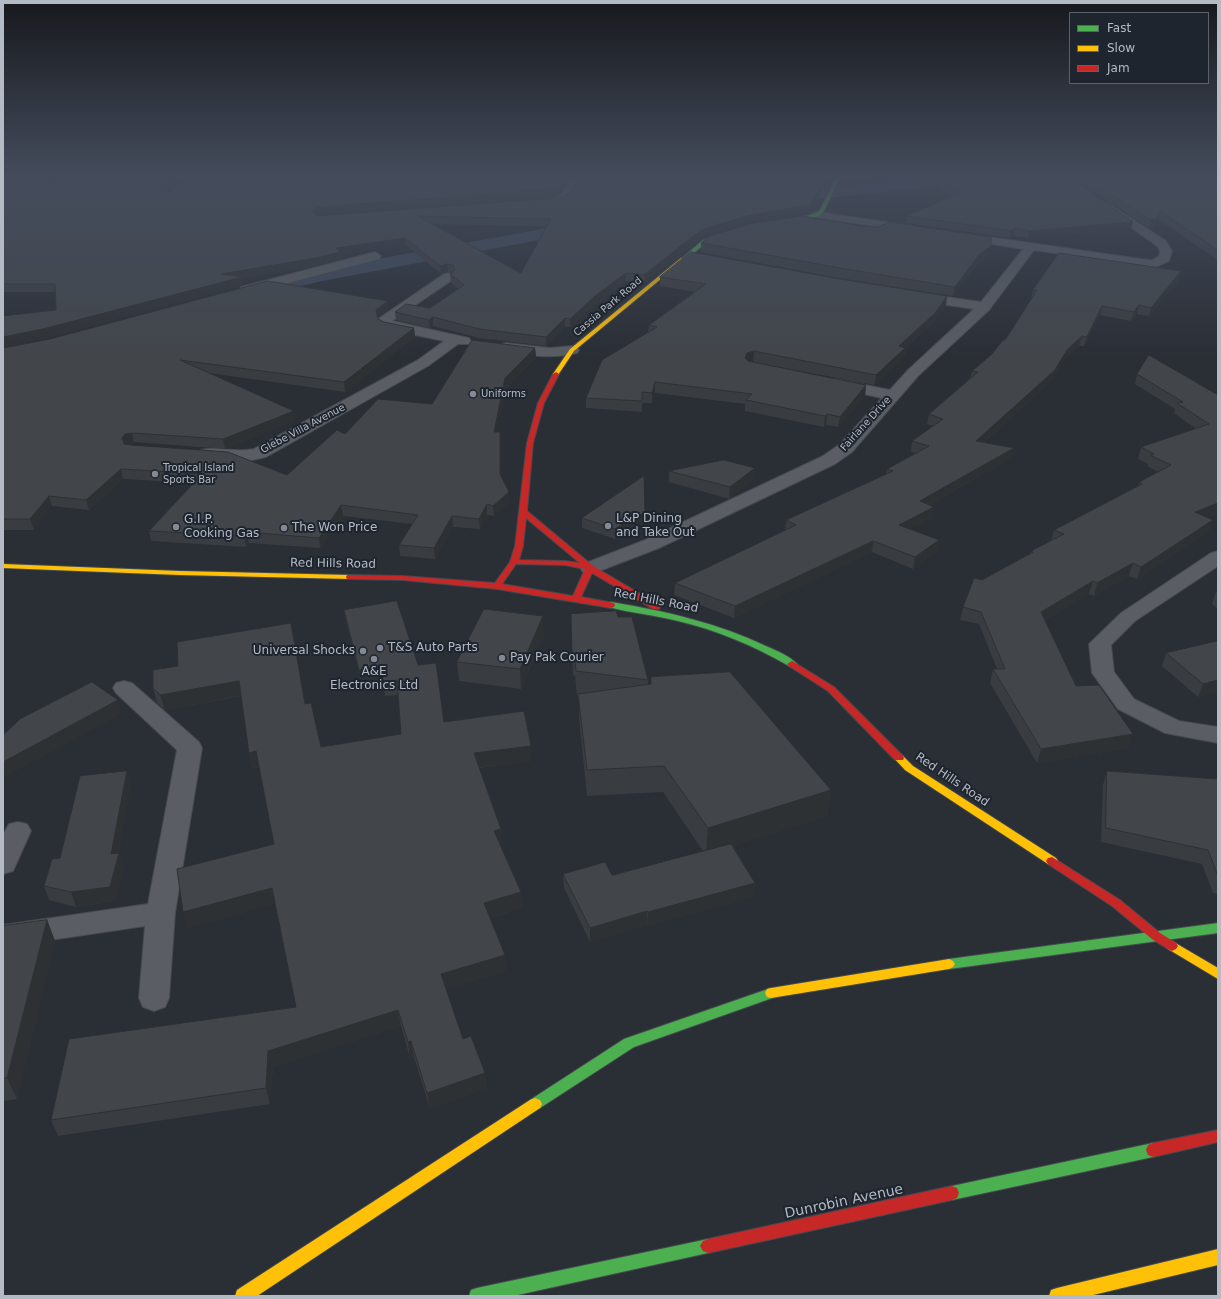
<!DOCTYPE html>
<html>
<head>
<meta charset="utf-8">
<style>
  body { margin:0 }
  #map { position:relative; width:1221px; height:1299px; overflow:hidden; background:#2a2e35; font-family:"DejaVu Sans",sans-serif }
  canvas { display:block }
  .frame { position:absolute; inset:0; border:4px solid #b5bbc5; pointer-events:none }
  .legend { position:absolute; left:1069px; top:12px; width:140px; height:72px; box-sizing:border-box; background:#1e252e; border:1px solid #5a616a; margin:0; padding:5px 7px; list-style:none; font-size:12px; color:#b5bbc5 }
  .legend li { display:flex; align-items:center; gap:8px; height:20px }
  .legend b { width:20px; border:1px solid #5a616a }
</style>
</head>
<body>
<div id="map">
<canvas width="1221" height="1299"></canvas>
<div class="frame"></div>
<ul class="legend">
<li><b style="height:5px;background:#4caf50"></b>Fast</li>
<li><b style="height:5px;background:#ffc107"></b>Slow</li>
<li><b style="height:5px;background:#c62828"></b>Jam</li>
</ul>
</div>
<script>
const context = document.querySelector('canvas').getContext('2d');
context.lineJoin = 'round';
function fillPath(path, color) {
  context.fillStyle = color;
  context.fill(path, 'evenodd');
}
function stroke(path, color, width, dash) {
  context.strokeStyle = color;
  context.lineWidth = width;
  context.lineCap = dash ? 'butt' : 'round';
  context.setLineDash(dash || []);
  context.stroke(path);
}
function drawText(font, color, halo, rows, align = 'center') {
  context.font = font + ' "DejaVu Sans",sans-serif';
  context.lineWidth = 4;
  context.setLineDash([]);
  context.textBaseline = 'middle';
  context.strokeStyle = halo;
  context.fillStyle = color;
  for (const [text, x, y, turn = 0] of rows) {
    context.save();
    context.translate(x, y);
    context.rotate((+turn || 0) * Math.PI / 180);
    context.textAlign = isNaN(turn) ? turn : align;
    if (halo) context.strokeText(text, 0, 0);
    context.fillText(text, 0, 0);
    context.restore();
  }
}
const canal = new Path2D(`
  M 927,178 L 980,178 L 977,181 L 972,183 L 776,203 L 770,201 L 768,198 L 770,195 L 776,193 Z
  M 586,221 L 592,222 L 595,226 L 592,230 L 317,282 L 241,301 L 234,299 L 231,295 L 234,291 L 317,270 Z`);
const street = new Path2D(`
  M 571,178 L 581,178 L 569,197 L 563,202 L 549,206 L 536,206 L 535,204 L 536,202 C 559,196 558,198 571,178 Z
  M 1109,204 L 1166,241 L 1172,251 L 1169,261 L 1154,268 L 1034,250 L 989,310 L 918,376 L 852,452 L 835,464 L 659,548 L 597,572 L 590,574 L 583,572 L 580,568 L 583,564 L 645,540 L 823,456 L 840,444 L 882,398 L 831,387 L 828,384 L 831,381 L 836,379 L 890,390 L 908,370 L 974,309 L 913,300 L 911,297 L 913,294 L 918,293 L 981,302 L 1023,249 L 961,239 L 955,236 L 957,234 L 961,233 L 1141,259 L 1152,260 L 1159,256 L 1160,251 L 1157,246 L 1105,209 L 1104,207 L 1105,205 Z
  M 817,212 L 913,226 L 919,229 L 913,232 L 813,217 L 811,215 L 813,213 Z
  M 375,252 L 381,256 L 379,259 L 246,294 L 240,290 L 241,287 Z
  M 448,273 L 452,274 L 454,277 L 452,280 L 392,321 L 469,338 L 471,341 L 469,344 L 458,344 L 428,366 L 266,457 L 243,462 L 201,458 L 198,454 L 201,450 C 218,446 236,453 254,449 L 418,360 L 444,341 L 385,329 L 380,326 L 378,319 L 444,274 Z
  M 506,343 L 550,348 L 572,346 L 577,347 L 579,350 L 577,353 C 554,359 524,356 501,350 L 499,347 L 501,344 Z
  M 1218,551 L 1218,566 L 1135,621 L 1111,645 L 1114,672 L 1134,699 L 1179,721 L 1218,727 L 1218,743 L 1165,733 L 1118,709 L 1092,673 L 1089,644 L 1121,613 L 1211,553 Z
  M 124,681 L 132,683 L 199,742 L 202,748 L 175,913 L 169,998 L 165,1007 L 154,1011 L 143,1007 L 139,998 L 145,926 L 3,947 L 3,925 L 148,904 L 177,750 L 116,693 L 113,688 L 116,683 Z
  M 18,822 L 27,824 L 31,831 L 13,871 L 3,874 L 3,835 L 9,824 Z`);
const fast = new Path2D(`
  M 836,178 L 840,178 L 824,211 L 819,216 L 779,224 L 779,222 L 815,214 L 820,210 Z
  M 727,232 L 731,233 L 707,242 L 685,260 L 681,259 L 703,240 Z
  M 611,602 C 665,611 718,623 768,647 C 777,651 790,656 797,664 L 795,666 L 789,666 C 754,646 717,630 678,621 C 655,615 631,613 608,607 L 607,605 L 608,603 Z
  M 1218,923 L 1218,933 L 949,969 L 945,967 L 943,964 L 945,961 L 949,959 Z
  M 771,988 L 775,989 L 777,993 L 775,997 L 634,1047 L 540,1108 L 535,1110 L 530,1108 L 528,1104 L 530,1100 L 624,1039 Z
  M 1153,1143 L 1158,1145 L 1160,1150 L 1158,1155 L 1153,1157 L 952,1200 L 947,1198 L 945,1193 L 947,1188 L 952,1186 Z
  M 708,1239 L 713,1241 L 716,1246 L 713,1251 L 708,1253 L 513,1296 L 469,1296 L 471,1290 L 477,1288 Z`);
const slow = new Path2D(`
  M 681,258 L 685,259 L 574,351 L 558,375 L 554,375 L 553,374 L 570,349 Z
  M 3,564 L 180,571 L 350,575 L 354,577 L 350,579 L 180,575 L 3,568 Z
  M 899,755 L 903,756 L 913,766 L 1056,858 L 1058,861 L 1056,864 L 1052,865 L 1048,864 L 905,770 L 894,758 L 895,756 Z
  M 1172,941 L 1218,968 L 1218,979 L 1168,949 L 1166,946 L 1168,943 Z
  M 949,959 L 953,961 L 955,964 L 953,967 L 949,969 L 771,998 L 767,997 L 765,993 L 767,989 L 771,988 Z
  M 535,1098 L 540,1100 L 542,1104 L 540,1108 L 257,1296 L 235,1296 L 237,1290 L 530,1100 Z
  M 1218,1249 L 1218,1265 L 1089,1296 L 1049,1296 L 1051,1290 L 1057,1288 Z`);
const jam = new Path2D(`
  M 556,372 L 559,374 L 544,403 L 533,443 L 527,511 L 593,566 L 659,605 L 660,607 L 659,609 L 653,609 L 592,573 L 581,597 L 614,603 L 615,605 L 614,607 L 611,608 L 497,589 L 403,580 L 347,579 L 346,577 L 347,575 L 350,575 L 403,576 L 495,583 L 510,562 L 515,546 L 527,443 L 538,403 L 553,374 ZM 526,518 L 580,563 L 565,561 L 519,560 L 523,546 ZM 516,564 L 565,565 L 585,569 L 573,596 L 502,584 Z
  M 792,661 L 834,687 L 903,756 L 904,758 L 903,760 L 895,760 L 828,691 L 789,666 L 787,664 Z
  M 1052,857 L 1120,900 L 1160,933 L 1176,943 L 1178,946 L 1176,949 L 1172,951 L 1168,949 L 1152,939 L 1112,906 L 1048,864 L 1046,861 L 1048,858 Z
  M 1218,1130 L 1218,1142 L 1153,1157 L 1148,1155 L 1146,1150 L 1148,1145 L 1153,1143 Z
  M 952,1186 L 957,1188 L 959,1193 L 957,1198 L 952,1200 L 708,1253 L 703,1251 L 700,1246 L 703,1241 L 708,1239 Z`);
const wall = new Path2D(`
  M 3,178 L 47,183 L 169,191 L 561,194 L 557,197 L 319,214 L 317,216 L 559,198 L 571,193 L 579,178 L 829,178 L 808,213 L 746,224 L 701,238 L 644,283 L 626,281 L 595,305 L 570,327 L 565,327 L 546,346 L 479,338 L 433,326 L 430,328 L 396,320 L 395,312 L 430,308 L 458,289 L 451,283 L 450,274 L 452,273 L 448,272 L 441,274 L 406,245 L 341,255 L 341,259 L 317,266 L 242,279 L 243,285 L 46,338 L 3,347 L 3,316 L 56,310 L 55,292 L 3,292 ZM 432,224 L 528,226 L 547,226 L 521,273 Z
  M 913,178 L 1218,178 L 1218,260 L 1158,219 L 1154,227 L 1149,228 L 1083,184 L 1080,185 L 1133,222 L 1131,229 L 1028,238 L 1013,236 L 1010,238 L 906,223 L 907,216 L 953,196 Z
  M 701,243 L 989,255 L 977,264 L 953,296 L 839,278 L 701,252 Z
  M 660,277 L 946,306 L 934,321 L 905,349 L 904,358 L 874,385 L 753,362 L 752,362 L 866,385 L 865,396 L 838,427 L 826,425 L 824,427 L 745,411 L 745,404 L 655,393 L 652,403 L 642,403 L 642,412 L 586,408 L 586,398 L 648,332 L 649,325 L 696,292 L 660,286 Z
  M 1179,280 L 1149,316 L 1137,314 L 1131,321 L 1100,315 L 1084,346 L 1079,346 L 1065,359 L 1053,379 L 984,443 L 1014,448 L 1011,458 L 929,505 L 934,507 L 932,518 L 910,529 L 939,540 L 937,551 L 913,569 L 872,552 L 734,618 L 674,595 L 675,583 L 785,531 L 786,520 L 886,474 L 887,469 L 916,453 L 911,452 L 912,441 L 933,426 L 927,424 L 929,414 L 970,378 L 972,371 L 992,354 L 1005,340 L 1032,299 L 1031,298 L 1033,290 Z
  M 388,301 L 389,310 L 378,318 L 378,319 L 384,322 L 414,328 L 415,337 L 345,392 L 208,373 L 295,421 L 225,449 L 134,442 L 128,444 L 127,444 L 287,475 L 345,434 L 432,404 L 535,348 L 536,357 L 506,388 L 496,432 L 500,432 L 501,442 L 500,475 L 510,503 L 494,516 L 487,515 L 480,529 L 453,527 L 435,559 L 400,556 L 399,545 L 412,524 L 343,516 L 320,548 L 249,543 L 246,547 L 151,541 L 149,531 L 193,483 L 123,479 L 89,510 L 52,506 L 34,530 L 3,530 L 3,348 Z
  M 1137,374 L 1218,395 L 1218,514 L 1208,517 L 1213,520 L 1209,531 L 1137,579 L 1129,576 L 1094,596 L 1089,594 L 1045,620 L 1076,686 L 1133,734 L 1128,748 L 1037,763 L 990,683 L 993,669 L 997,669 L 979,624 L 960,620 L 963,607 L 982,580 L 1030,554 L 1031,551 L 1051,540 L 1054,530 L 1138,486 L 1139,482 L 1158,472 L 1147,466 L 1148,464 L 1138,459 L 1141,447 L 1196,429 L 1174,413 L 1175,409 L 1135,384 Z
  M 669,471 L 754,479 L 729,499 L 669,482 Z
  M 645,514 L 644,524 L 633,526 L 615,539 L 582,528 L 582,518 Z
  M 1218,591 L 1218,609 L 1212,604 L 1216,592 Z
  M 344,610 L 418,665 L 444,722 L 532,761 L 479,768 L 502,845 L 500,845 L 521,892 L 522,908 L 490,918 L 505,955 L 506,971 L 446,989 L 463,1039 L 485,1073 L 486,1088 L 430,1109 L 414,1057 L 410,1058 L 401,1026 L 273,1067 L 270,1104 L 58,1136 L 51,1120 L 296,1007 L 275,904 L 188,928 L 274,844 L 259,767 L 252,768 L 249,753 L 241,696 L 165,710 L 157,703 L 153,688 L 153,670 L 306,704 L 321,747 L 401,734 L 398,695 L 385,696 L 383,681 L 362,684 L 347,625 Z
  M 571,614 L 618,617 L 648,680 L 648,684 L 831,790 L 827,816 L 733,846 L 755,883 L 753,897 L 647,926 L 647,925 L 590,942 L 564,888 L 563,874 L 612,875 L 703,851 L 663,792 L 587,796 L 579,719 L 579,696 L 577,696 L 575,675 L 573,676 Z
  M 544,635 L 521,689 L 459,681 L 457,662 Z
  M 1166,653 L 1218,692 L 1198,697 L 1162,666 Z
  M 127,771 L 131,784 L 119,853 L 124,867 L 115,901 L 76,907 L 49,900 L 44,886 L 60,858 Z
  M 1107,771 L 1218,779 L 1218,894 L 1213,893 L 1202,864 L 1101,842 L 1103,785 Z
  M 47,920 L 55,941 L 17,1099 L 3,1101 L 3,926 Z`);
const shadedWall = new Path2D(`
  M 42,178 L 57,178 L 42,186 L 41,183 L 40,179 Z
  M 171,178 L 185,178 L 161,192 L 159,191 L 160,185 Z
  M 566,178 L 569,178 L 561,194 L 557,197 L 319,214 L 312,218 L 311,211 L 318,207 Z
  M 826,178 L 829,178 L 808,213 L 746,224 L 701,238 L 644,283 L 644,275 L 701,230 Z
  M 1082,178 L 1084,178 L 1083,184 L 1076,188 L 1077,181 Z
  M 1160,211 L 1158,219 L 1154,227 L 1149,228 L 1151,220 Z
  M 1133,222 L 1131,229 L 1028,238 L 1029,231 Z
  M 1015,228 L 1013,236 L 1010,238 L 1011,231 Z
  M 405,238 L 406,245 L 341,255 L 341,259 L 317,266 L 242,279 L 243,285 L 46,338 L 3,347 L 3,337 L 221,274 L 336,248 Z
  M 991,246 L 989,255 L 977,264 L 953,296 L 955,287 L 979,255 Z
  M 447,264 L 448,272 L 441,274 L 440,266 Z
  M 1181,271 L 1179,280 L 1149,316 L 1151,308 Z
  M 626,273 L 626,281 L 595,305 L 570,327 L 570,319 L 595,296 Z
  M 947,296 L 946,306 L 934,321 L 905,349 L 904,358 L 874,385 L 876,375 L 899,346 Z
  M 388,301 L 389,310 L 377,318 L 376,310 Z
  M 1139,305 L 1137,314 L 1131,321 L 1134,312 Z
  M 1102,306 L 1100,315 L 1084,346 L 1087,337 Z
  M 433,317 L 433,326 L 430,328 L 429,320 Z
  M 565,318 L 565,327 L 546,346 L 546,337 Z
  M 414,328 L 415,337 L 345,392 L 344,382 Z
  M 1082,336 L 1079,346 L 1065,359 L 1053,379 L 974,452 L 976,441 L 1067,350 Z
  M 535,348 L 536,357 L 506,388 L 494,442 L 494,432 L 505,378 Z
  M 754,351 L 753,362 L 747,363 L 745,358 L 747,353 Z
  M 655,382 L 655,393 L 652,403 L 652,393 Z
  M 866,385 L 865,396 L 838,427 L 840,417 Z
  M 294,411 L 295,421 L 225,449 L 223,439 Z
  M 827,414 L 826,425 L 824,427 L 825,416 Z
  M 500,432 L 501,442 L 500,484 Z
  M 132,433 L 134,442 L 128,444 L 125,448 L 122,438 L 125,434 Z
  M 1014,448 L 1011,458 L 923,508 L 920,501 L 925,498 Z
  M 755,468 L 754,479 L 729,499 L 730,487 Z
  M 121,469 L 123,479 L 89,510 L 86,500 Z
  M 509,492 L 510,503 L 494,516 L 493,506 Z
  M 49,496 L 52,506 L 34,530 L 30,519 Z
  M 1218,503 L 1218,514 L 1191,524 L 1195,512 Z
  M 487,504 L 487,515 L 480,529 L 479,519 Z
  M 341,505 L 343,516 L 320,548 L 319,538 Z
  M 934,507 L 932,518 L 897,536 L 899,525 Z
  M 645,514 L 644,524 L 633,526 L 615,539 L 615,529 L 634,516 Z
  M 452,516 L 453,527 L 435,559 L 434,548 Z
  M 1213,520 L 1209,531 L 1137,579 L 1141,567 Z
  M 247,532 L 249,543 L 246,547 L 244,536 Z
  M 939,540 L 937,551 L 913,569 L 915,557 Z
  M 873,541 L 872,552 L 734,618 L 735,606 Z
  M 1133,563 L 1129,576 L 1094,596 L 1097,583 Z
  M 1093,581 L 1089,594 L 1038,624 L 1041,612 Z
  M 543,616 L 544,635 L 521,689 L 520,669 Z
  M 382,666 L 384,680 L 362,684 L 359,670 Z
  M 1218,680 L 1218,692 L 1198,697 L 1203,684 Z
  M 239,681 L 243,695 L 165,710 L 160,695 Z
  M 118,700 L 122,714 L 3,778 L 3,762 Z
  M 1133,734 L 1128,748 L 1037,763 L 1041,749 Z
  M 531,746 L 532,761 L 476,768 L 474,753 Z
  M 256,751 L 260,766 L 252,768 L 249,753 Z
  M 127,771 L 131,784 L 119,855 L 119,853 L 124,867 L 115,901 L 76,907 L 71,892 L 111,854 Z
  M 831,790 L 827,816 L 706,855 L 708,828 Z
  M 501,829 L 502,845 L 495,846 L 494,831 Z
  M 755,883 L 753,897 L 647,926 L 648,912 Z
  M 272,888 L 276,904 L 188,928 L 183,912 Z
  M 521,892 L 522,908 L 485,919 L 484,903 Z
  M 647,911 L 647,925 L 590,942 L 590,928 Z
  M 47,920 L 55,941 L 17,1099 L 7,1078 Z
  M 505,955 L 506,971 L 443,990 L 441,974 Z
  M 398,1010 L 401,1026 L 273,1067 L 270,1104 L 266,1088 L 268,1051 Z
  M 411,1041 L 414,1057 L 410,1058 L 408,1042 Z
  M 485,1073 L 486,1088 L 430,1109 L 427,1093 Z`);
const building = new Path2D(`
  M 3,178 L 42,178 L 40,179 L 41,183 L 51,183 L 61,178 L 171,178 L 160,185 L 159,191 L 169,191 L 189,178 L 566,178 L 561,187 L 556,189 L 318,207 L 311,211 L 317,216 L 559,198 L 571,193 L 579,178 L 826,178 L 809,205 L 746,216 L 701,230 L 644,275 L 626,273 L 595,296 L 570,319 L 565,318 L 546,337 L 479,329 L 433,317 L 429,320 L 395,312 L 406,304 L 430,308 L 464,285 L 450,274 L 455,270 L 453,265 L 447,264 L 440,266 L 405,238 L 336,248 L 340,252 L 316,258 L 221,274 L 242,277 L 43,329 L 3,337 L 3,316 L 56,310 L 55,284 L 3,284 ZM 418,216 L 551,219 L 521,273 Z
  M 929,178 L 1082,178 L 1077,181 L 1079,184 L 1133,222 L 1029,231 L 1015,228 L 1011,231 L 907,216 L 962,192 Z
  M 1086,178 L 1218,178 L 1218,250 L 1160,211 L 1156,220 L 1151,220 Z
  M 802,216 L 862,226 L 877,227 L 890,222 L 991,237 L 991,246 L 979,255 L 955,287 L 840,268 L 701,243 L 710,236 L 749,224 Z
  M 691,252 L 840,279 L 947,296 L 936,312 L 899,346 L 905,348 L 876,375 L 754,351 L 747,353 L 745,358 L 748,361 L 866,385 L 840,417 L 827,414 L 825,416 L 746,400 L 752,394 L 655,382 L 652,393 L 642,392 L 642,401 L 586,398 L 602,360 L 657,327 L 649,325 L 706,284 L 660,277 Z
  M 1059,253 L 1181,271 L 1151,308 L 1139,305 L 1134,312 L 1102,306 L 1087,337 L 1082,336 L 1067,350 L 1055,370 L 976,441 L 1014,448 L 925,498 L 920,501 L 934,507 L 899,525 L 939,540 L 915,557 L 873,541 L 735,606 L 675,583 L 796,525 L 786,520 L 893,471 L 887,469 L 929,446 L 912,441 L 943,419 L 929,414 L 978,372 L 972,371 L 992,354 L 1003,340 L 1005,340 L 1037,290 L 1033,290 Z
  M 268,281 L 388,301 L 376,310 L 378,319 L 384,322 L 414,328 L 344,382 L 180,360 L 294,411 L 223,439 L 132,433 L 125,434 L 122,438 L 124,444 L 131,445 L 228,452 L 287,475 L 337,430 L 345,434 L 378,399 L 432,404 L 472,340 L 535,348 L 505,378 L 494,432 L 500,432 L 500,474 L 509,492 L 493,506 L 487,504 L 479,519 L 452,516 L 434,548 L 399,545 L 418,515 L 341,505 L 319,538 L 247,532 L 244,536 L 149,531 L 202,474 L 121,469 L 86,500 L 49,496 L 30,519 L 3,519 L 3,348 L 50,339 Z
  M 1149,355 L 1218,395 L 1218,503 L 1195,512 L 1213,520 L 1141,567 L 1133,563 L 1097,583 L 1093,581 L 1041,612 L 1076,686 L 1099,685 L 1133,734 L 1041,749 L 993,669 L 1005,669 L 981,612 L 963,607 L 974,578 L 982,580 L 1033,552 L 1031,551 L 1064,534 L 1054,530 L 1142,484 L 1139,482 L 1171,465 L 1150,455 L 1154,454 L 1141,447 L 1209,424 L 1177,403 L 1183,402 L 1137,374 Z
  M 724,460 L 755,468 L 730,487 L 669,471 Z
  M 644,476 L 645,514 L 634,516 L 615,529 L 582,518 Z
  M 397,601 L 418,665 L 436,663 L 444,722 L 524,711 L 531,746 L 474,753 L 501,829 L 494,831 L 521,892 L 484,903 L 505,955 L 441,974 L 463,1039 L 471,1036 L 485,1073 L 427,1093 L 411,1041 L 408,1042 L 398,1010 L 268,1051 L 266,1088 L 51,1120 L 69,1039 L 296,1007 L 272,888 L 183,912 L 177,869 L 274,844 L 256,751 L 249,753 L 239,681 L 160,695 L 153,688 L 153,670 L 178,666 L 177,642 L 291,623 L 305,704 L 311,703 L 321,747 L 401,734 L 397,680 L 383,681 L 382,666 L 359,670 L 344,610 Z
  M 484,609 L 543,616 L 520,669 L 457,662 Z
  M 616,611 L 618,617 L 632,617 L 648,680 L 576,671 L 574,652 L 572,652 L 571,614 Z
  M 1218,641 L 1218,680 L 1203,684 L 1166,653 Z
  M 730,672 L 831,790 L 708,828 L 664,766 L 587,770 L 578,694 L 651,684 L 651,677 Z
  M 92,682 L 118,700 L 3,762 L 3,735 L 20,719 Z
  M 127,771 L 111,854 L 119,853 L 110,887 L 71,892 L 44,886 L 52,859 L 60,858 L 80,776 Z
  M 1107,771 L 1218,779 L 1218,876 L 1208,850 L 1106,828 Z
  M 731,844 L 755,883 L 648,912 L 647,911 L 590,928 L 563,874 L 605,862 L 612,875 Z
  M 47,920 L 7,1078 L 3,1078 L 3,926 Z`);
const markers = [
  [473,394,4,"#848a93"],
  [155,474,4,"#848a93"],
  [608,526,4,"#848a93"],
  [176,527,4,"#848a93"],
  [284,528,4,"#848a93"],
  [380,648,4,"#848a93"],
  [363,651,4,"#848a93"],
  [502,658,4,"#848a93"],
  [374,659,4,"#848a93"]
];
const farStreetnames = [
  ["Cassia Park Road",608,307,-40],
  ["Fairlane Drive",866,424,-48],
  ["Glebe Villa Avenue",303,429,-28]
];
const farPoinames = [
  ["Uniforms",481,394],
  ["Tropical Island",163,468],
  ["Sports Bar",163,480]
];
const poiNames = [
  ["L&P Dining",616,519],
  ["and Take Out",616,533],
  ["G.I.P.",184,520],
  ["Cooking Gas",184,534],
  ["The Won Price",292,528],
  ["T&S Auto Parts",388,648],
  ["Universal Shocks",355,651,"right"],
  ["Pay Pak Courier",510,658],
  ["A&E",374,672,"center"],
  ["Electronics Ltd",374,686,"center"]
];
const streetNames = [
  ["Red Hills Road",333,564,1],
  ["Red Hills Road",656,601,11],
  ["Red Hills Road",952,780,34]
];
const nearStreetnames = [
  ["Dunrobin Avenue",844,1202,-12]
];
fillPath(canal, '#3b485b');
stroke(street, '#46494e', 2);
stroke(fast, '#44494f', 2);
stroke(slow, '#44494f', 2);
stroke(jam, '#44494f', 2);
fillPath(street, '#5a5d63');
fillPath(fast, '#4caf50');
fillPath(slow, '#ffc107');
fillPath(jam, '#c62828');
fillPath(wall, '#393c40');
fillPath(shadedWall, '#2e3134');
fillPath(building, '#42464b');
stroke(building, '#2e3134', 1);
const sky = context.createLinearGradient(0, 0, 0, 360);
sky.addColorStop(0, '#17191d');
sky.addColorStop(0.49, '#444c5c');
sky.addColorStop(1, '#444c5c00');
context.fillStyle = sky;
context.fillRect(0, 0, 1221, 360);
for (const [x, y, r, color] of markers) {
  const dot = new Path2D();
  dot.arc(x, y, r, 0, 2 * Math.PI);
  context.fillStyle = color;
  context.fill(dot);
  stroke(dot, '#1e252e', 1.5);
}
drawText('10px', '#b5bbc5', '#1e252e', farStreetnames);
drawText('10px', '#b5bbc5', '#1e252e', farPoinames, 'left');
drawText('12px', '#b5bbc5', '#1e252e', poiNames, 'left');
drawText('12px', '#b5bbc5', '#1e252e', streetNames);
drawText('14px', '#b5bbc5', '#1e252e', nearStreetnames);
</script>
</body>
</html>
